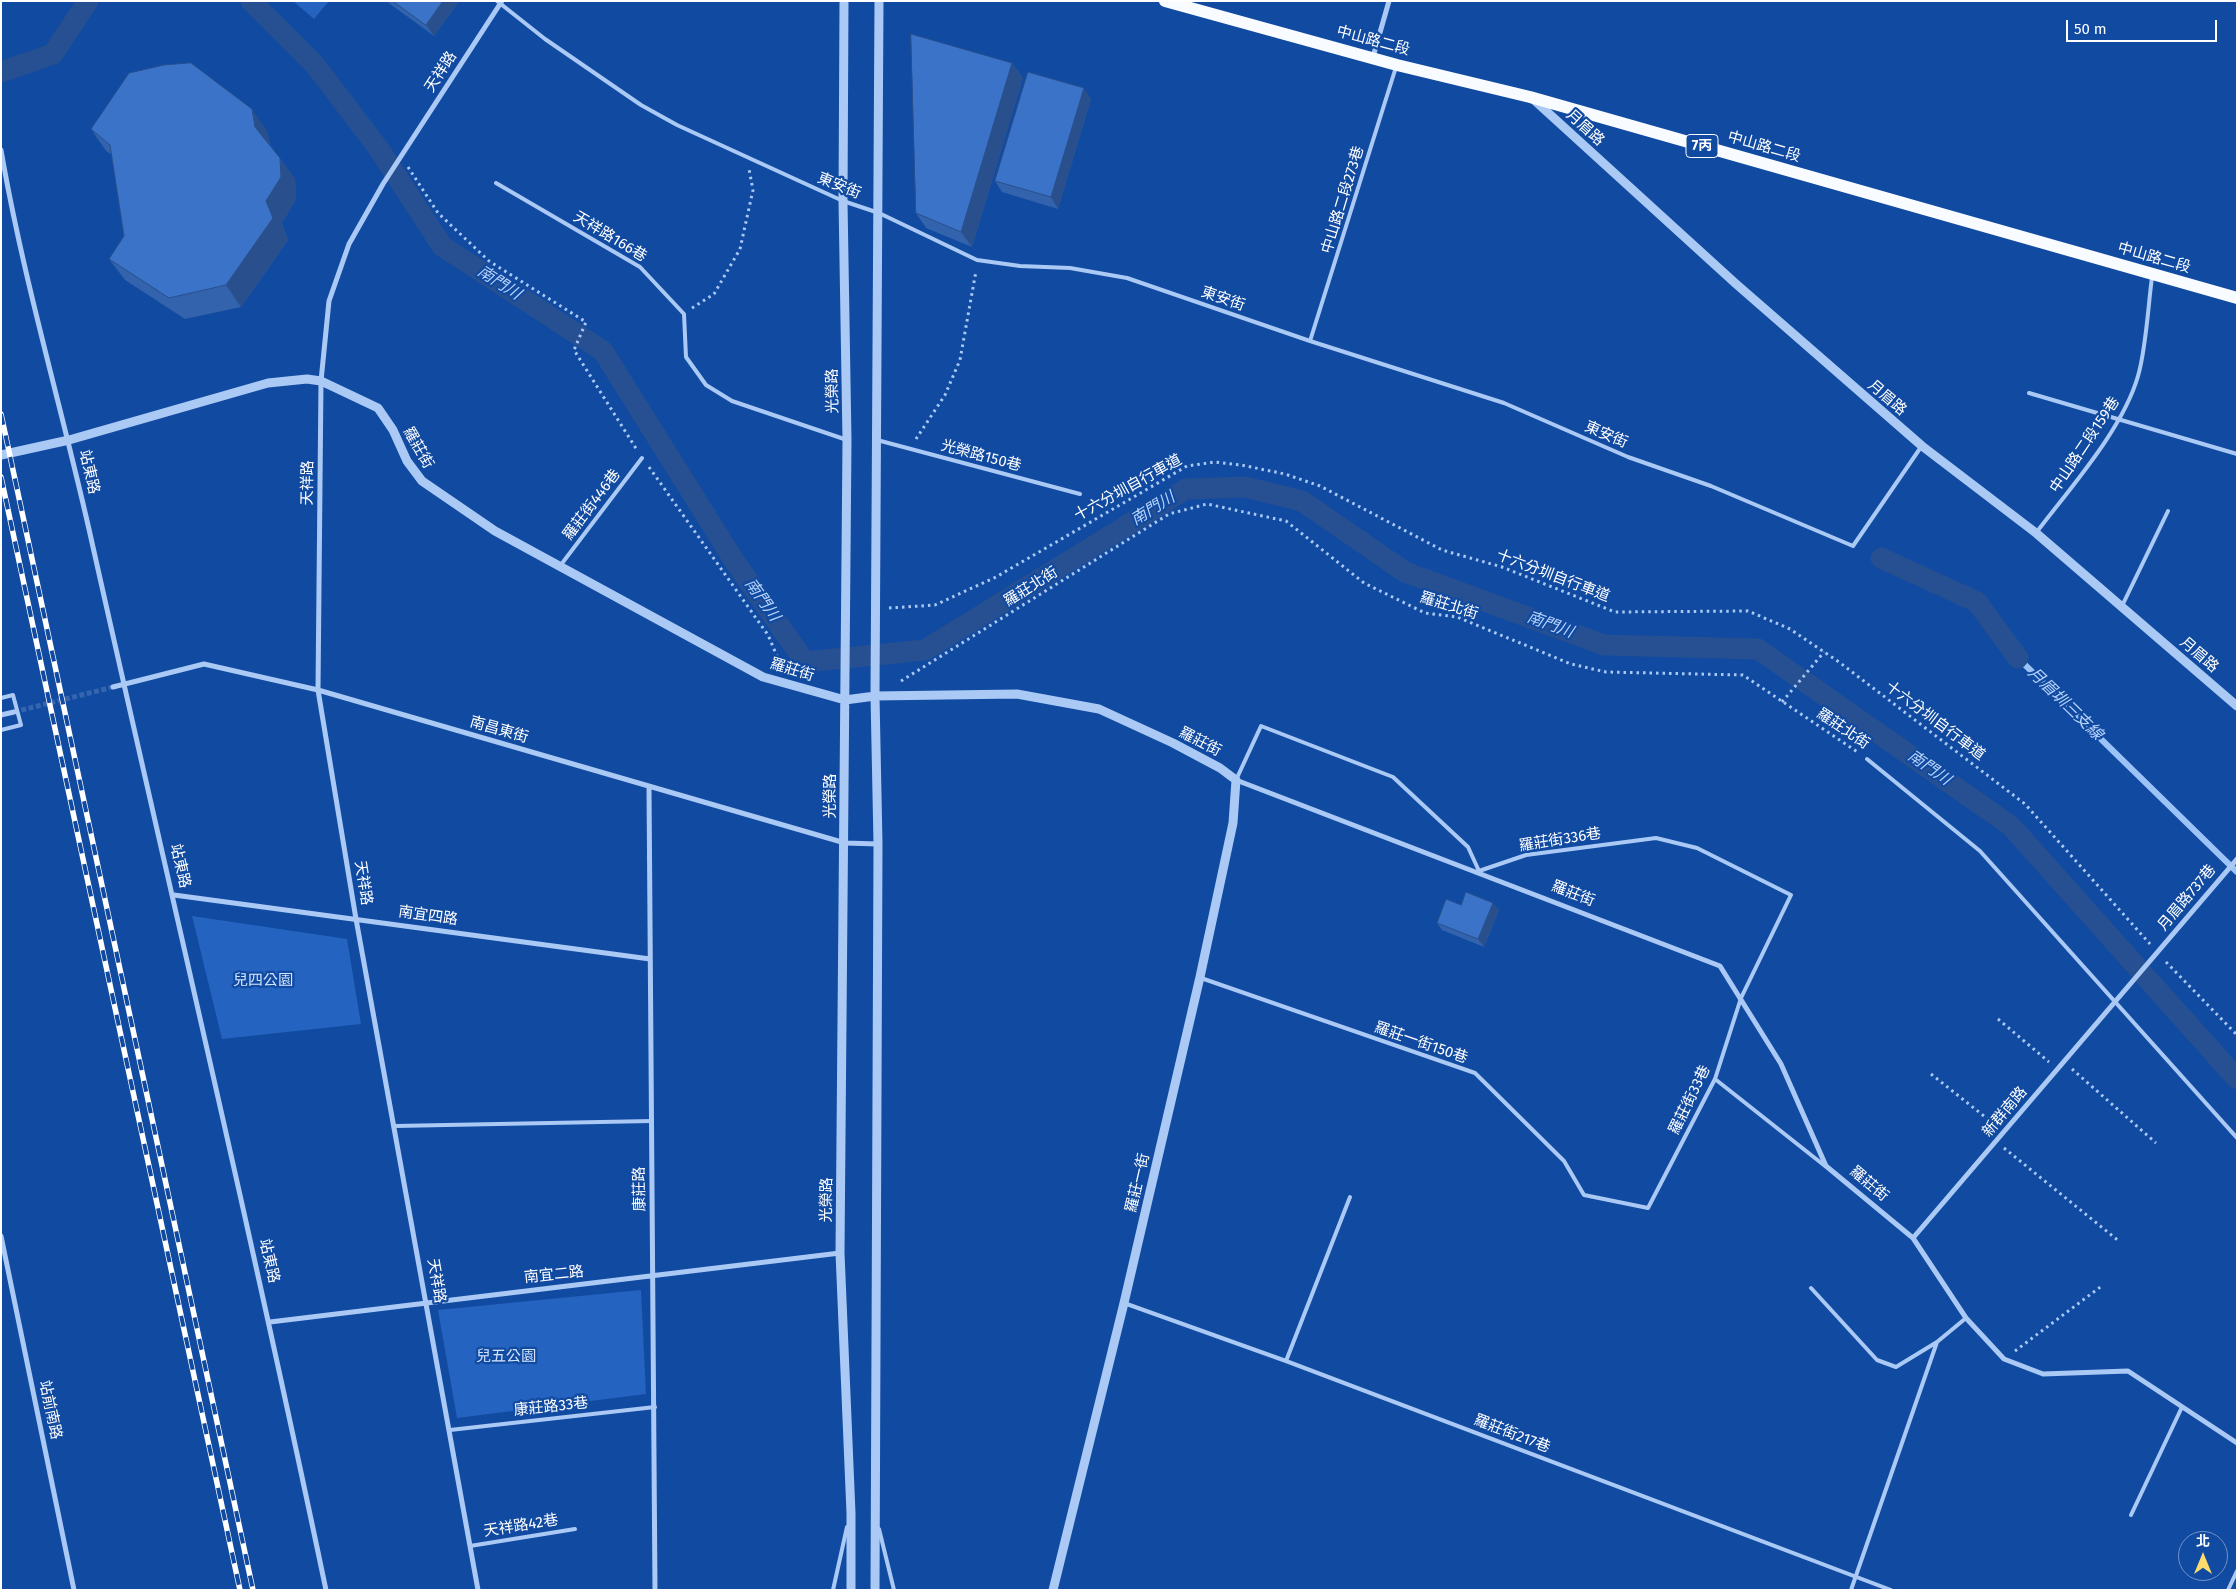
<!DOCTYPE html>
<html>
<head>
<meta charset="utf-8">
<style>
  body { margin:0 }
  #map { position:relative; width:2238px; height:1591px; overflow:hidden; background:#114aa1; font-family:"Fira Sans","Noto Sans TC",sans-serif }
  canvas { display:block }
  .frame { position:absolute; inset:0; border:2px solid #fff; pointer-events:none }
  .north { position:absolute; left:2178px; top:1531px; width:50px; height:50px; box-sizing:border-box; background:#114aa1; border:1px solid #7092c7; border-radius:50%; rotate:0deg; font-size:14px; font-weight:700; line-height:20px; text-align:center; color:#fff }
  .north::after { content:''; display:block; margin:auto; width:18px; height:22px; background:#ffdb6e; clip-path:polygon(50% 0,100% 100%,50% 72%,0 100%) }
  .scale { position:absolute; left:2066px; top:20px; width:151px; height:22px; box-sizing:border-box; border:2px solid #fff; border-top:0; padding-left:6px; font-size:15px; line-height:18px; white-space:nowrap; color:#fff; -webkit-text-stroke:4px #114aa1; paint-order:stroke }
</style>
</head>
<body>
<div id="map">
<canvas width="2238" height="1591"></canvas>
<div class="frame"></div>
<div class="north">北</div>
<div class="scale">50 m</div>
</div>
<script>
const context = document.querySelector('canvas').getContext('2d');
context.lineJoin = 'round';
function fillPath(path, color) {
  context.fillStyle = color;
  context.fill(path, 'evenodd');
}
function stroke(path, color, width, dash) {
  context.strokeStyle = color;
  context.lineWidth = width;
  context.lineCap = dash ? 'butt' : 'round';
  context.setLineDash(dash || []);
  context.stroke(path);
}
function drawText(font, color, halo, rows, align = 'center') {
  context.font = font + ' "Fira Sans","Noto Sans TC",sans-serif';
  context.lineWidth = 4.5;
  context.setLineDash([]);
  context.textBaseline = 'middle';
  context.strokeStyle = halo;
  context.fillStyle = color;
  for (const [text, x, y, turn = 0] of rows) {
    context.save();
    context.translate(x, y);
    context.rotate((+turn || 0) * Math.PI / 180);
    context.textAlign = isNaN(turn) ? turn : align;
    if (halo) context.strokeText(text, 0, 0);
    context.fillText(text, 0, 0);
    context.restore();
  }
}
const green = new Path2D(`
  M 293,1 L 329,1 L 314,19 Z
  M 192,916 L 347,939 L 361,1024 L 222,1039 Z
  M 641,1290 L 646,1394 L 457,1418 L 438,1310 Z`);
const stream = new Path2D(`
  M 2018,658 L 2237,872`);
const canal = new Path2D(`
  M 251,1 L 315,65 L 379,149 L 442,246 L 603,351 L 735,562 L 805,662 L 925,650 L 1186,489 L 1245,487 L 1302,501 L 1405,572 L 1604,645 L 1758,649 L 2011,826 L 2237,1079
  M 1,72 L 53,54 L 88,1
  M 1881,558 L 1977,602 L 2018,658`);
const minorTunnel = new Path2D(`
  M 14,712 L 113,687`);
const path = new Path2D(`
  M 408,167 L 438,213 L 489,261 L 586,322 L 574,350 L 637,450
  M 692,308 L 714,294 L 740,249 L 753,190 L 749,169
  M 916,439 L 945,395 L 960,360 L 976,271
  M 649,467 L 768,635 L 782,668
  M 889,608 L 935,605 L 996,577 L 1187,466 L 1215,462 L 1241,465 L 1285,474 L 1320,486 L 1442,550 L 1502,567 L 1615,612 L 1748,611 L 1790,629 L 1839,662 L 2025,804 L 2150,944
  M 901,681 L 1169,514 L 1207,504 L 1286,521 L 1364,583 L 1425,613 L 1457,617 L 1571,664 L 1606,672 L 1743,675 L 1859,753
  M 1782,702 L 1824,652
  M 2166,962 L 2237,1035
  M 1998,1019 L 2049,1062
  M 2072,1069 L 2156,1143
  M 1931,1074 L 1994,1124
  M 2004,1148 L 2120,1242
  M 2015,1351 L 2103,1285`);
const service = new Path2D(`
  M 497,1 L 545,39 L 641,105 L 677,125 L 843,201 L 879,213 L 977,260 L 1020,266 L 1070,268 L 1127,278 L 1310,341 L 1504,403 L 1628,457 L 1711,486 L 1853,546 L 1921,447
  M 496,183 L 640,267 L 684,314 L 686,357 L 706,385 L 732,401 L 847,440
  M 1310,341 L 1396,67
  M 2029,393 L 2237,454
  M 877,440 L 1080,494
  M 2036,533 C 2070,488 2123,429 2138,376 C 2146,349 2148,307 2152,277
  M 560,566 L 642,458
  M 2122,606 L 2168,511
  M 1,698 L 13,695 L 21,725 L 1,730
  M 1867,759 L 1980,851 L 2237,1138
  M 1201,978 L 1475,1073 L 1564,1161 L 1584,1195 L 1648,1208 L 1715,1079 L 1741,998 L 1791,895 L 1697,848 L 1656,838 L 1526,855 L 1479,871 L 1468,847 L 1393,777 L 1261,726 L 1236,780
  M 1715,1079 L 1825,1166
  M 395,1126 L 652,1121
  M 1811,1288 L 1877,1360 L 1896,1367 L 1937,1342
  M 1124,1303 L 1286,1361 L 1891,1590
  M 1286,1361 L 1350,1197
  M 450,1430 L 655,1407
  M 2131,1515 L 2182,1407
  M 879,1529 L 894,1590
  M 470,1546 L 575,1529
  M 833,1590 L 847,1527
  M 1851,1590 L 1937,1342 L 1966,1318
  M 2228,1590 L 2237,1571`);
const minor = new Path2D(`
  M 1373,57 L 1389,1
  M 1,150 C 24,284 64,415 93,547 C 171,895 253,1241 326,1590
  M 113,687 L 204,664 L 318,690 L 845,843 L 878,844
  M 1,715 L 14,712
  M 1236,780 L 1720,966 L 1781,1064 L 1826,1166 L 1913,1238 L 1966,1318 L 2004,1359 L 2043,1374 L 2128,1371 L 2237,1443
  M 649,787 L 655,1590
  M 174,895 L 650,959
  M 1,1236 L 74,1590
  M 1913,1238 L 2237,859
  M 270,1322 L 840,1253
  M 478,1590 L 356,919 L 318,690 L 321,381 L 329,301 L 349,244 L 383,184 L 502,1`);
const tertiary = new Path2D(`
  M 844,1 L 843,201 L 847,440 L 840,1253 L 851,1513 L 851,1590
  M 1533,99 L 1735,283 L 1922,446 L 2036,533 L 2237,706
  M 1,455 L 69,440 L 268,383 L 307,379 L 321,381 L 378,408 L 393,430 L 407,461 L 422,481 L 495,531 L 763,677 L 845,700 L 875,696 L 1017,694 L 1099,709 L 1173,743 L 1220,768 L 1236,780 L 1233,823 L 1200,977 L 1124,1303 L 1053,1590
  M 875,1590 L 878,844 L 875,696 L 879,1`);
const primary = new Path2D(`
  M 1165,1 L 1397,65 L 1530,97 L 2237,298`);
const rail = new Path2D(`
  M 1,414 L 253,1590
  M 1,477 L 240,1590`);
const wall = new Path2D(`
  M 386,1 L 459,1 L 434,36 Z
  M 1012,63 L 1023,78 L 972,247 L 926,228 L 916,213 Z
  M 1091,99 L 1058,209 L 1002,192 L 995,181 Z
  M 91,129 L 267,131 L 270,145 L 295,179 L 296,199 L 282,223 L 288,240 L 241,307 L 185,319 L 125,280 L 109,259 L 124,236 L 112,155 L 106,151 Z
  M 1461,905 L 1499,910 L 1484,947 L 1442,930 L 1437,923 Z`);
const shadedWall = new Path2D(`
  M 443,1 L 459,1 L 434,36 L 426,25 Z
  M 1012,63 L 1023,78 L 972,247 L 961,232 Z
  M 1084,88 L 1091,99 L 1058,209 L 1051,197 Z
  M 252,109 L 267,131 L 271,149 L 255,127 Z
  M 280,158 L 295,179 L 296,199 L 282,223 L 288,240 L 241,307 L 226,285 Z
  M 1493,903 L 1499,910 L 1484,947 L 1478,939 Z`);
const building = new Path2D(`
  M 393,1 L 443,1 L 426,25 Z
  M 911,34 L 1012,63 L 961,232 L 916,213 Z
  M 191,63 L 252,109 L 255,127 L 280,158 L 281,177 L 266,201 L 273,218 L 226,285 L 169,298 L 109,259 L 124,236 L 110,145 L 91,129 L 129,73 L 164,65 Z
  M 1028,72 L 1084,88 L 1051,197 L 995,181 Z
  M 1466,892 L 1493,903 L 1478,939 L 1437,923 L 1446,899 L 1461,905 Z`);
const shields = [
  [1702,146,32]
];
const shieldNames = [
  ["7丙",1702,146]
];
const streetNames = [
  ["中山路二段",1373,41,15],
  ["天祥路",441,72,-57],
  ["月眉路",1585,128,42],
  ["中山路二段",1764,147,16],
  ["東安街",839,186,22],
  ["中山路二段273巷",1343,200,-73],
  ["天祥路166巷",610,237,31],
  ["中山路二段",2154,258,16],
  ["東安街",1223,299,19],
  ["光榮路",833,391,-91],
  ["月眉路",1887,398,41],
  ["東安街",1606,435,23],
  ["中山路二段159巷",2085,445,-56],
  ["羅莊街",418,448,60],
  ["光榮路150巷",981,456,15],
  ["站東路",89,472,77],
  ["天祥路",308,483,-89],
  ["十六分圳自行車道",1128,488,-29],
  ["羅莊街446巷",592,505,-53],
  ["十六分圳自行車道",1553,576,21],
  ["羅莊北街",1031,587,-32],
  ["羅莊北街",1449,606,17],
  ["月眉路",2199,655,41],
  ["羅莊街",792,670,17],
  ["十六分圳自行車道",1935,721,37],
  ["羅莊北街",1843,729,34],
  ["南昌東街",499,730,16],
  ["羅莊街",1200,742,27],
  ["光榮路",831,796,-90],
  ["羅莊街336巷",1560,840,-9],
  ["站東路",180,866,77],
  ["天祥路",363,883,81],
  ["羅莊街",1573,894,21],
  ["月眉路737巷",2187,898,-50],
  ["南宜四路",428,916,8],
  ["羅莊一街150巷",1421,1043,19],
  ["羅莊街33巷",1690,1100,-64],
  ["新群南路",2005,1112,-50],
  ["羅莊一街",1138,1183,-77],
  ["羅莊街",1869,1184,40],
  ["康莊路",640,1189,-91],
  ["光榮路",827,1200,-89],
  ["站東路",269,1261,77],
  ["南宜二路",554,1275,-6],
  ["天祥路",436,1281,80],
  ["康莊路33巷",551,1407,-6],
  ["站前南路",50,1410,78],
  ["羅莊街217巷",1512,1434,21],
  ["天祥路42巷",521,1526,-9]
];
const parkNames = [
  ["兒四公園",263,981],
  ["兒五公園",506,1357]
];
const waterNames = [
  ["南門川",499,283,33],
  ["南門川",1153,509,-32],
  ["南門川",762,600,55],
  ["南門川",1550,625,20],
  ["月眉圳三支線",2065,704,44],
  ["南門川",1929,768,35]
];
fillPath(green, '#2463bf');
stroke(stream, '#9cc3f8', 6);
stroke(canal, '#265091', 21);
stroke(minorTunnel, '#3565af', 5, [5, 2.5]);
stroke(path, '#aac9f5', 3, [2.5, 4]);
stroke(service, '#aac9f5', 4);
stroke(minor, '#aac9f5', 5);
stroke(tertiary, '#aac9f5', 9);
stroke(primary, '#f8fbff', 12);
stroke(rail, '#fff', 5.5);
stroke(rail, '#114aa1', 4, [11]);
fillPath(wall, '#3263ac');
fillPath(shadedWall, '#29508c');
fillPath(building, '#3a73c8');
stroke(building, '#29508c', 1);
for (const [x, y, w] of shields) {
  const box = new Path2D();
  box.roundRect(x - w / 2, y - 11.5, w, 23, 4);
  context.fillStyle = '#114aa1';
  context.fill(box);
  stroke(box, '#fff', 1);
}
drawText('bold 14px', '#fff', null, shieldNames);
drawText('15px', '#fff', '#114aa1', streetNames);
drawText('15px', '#d3e5fe', '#114aa1', parkNames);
drawText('italic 16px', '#b7d3fb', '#114aa1', waterNames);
</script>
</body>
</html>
